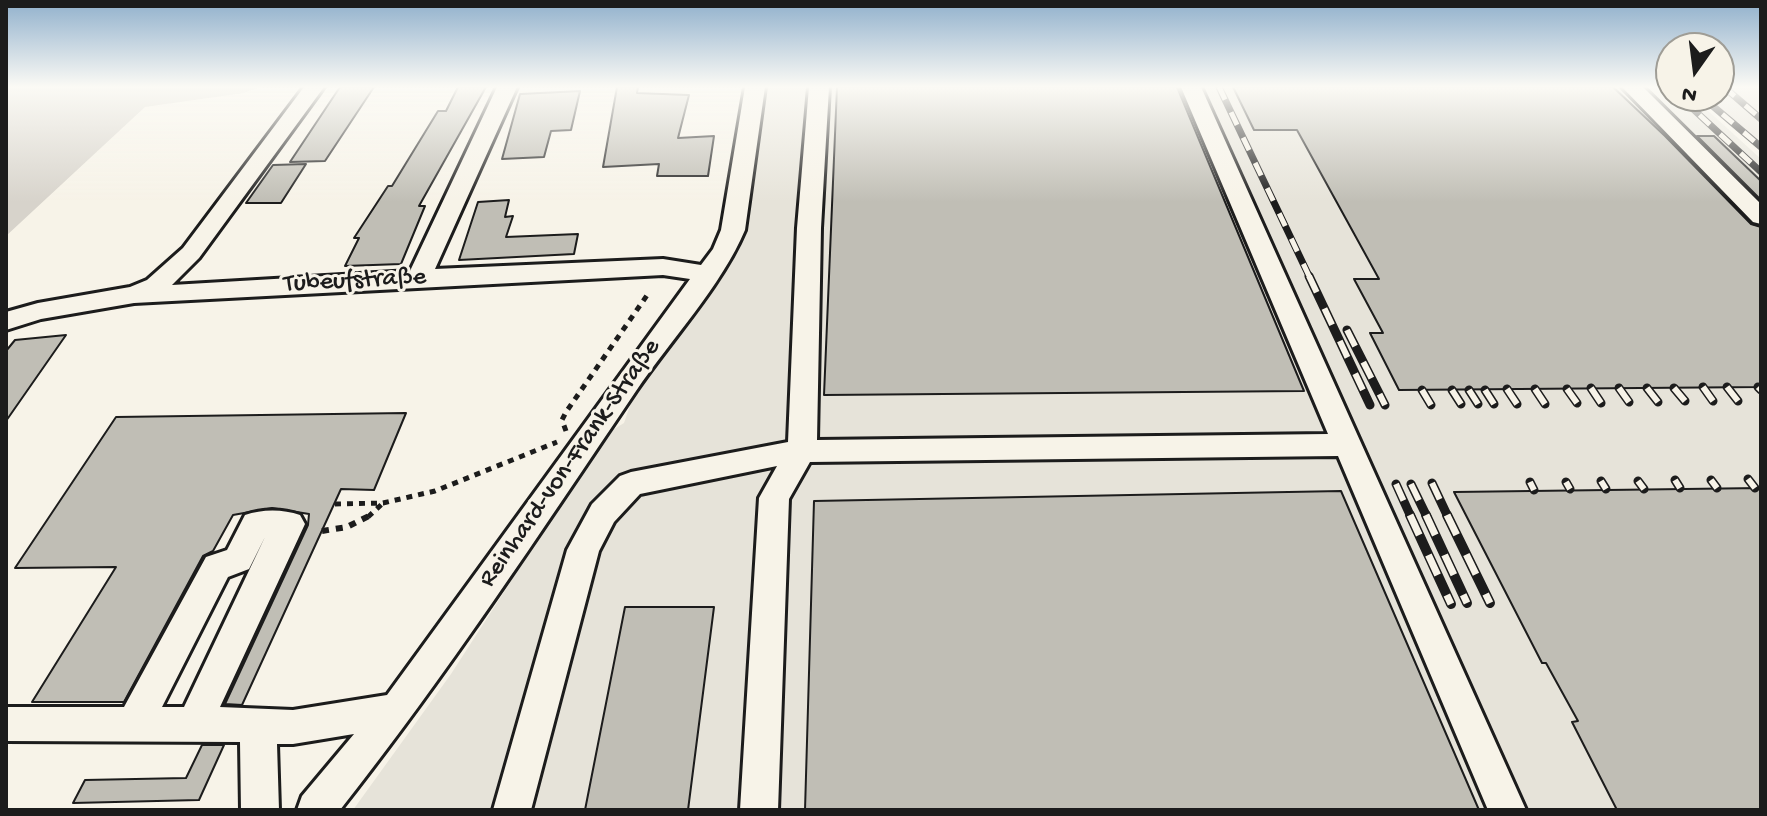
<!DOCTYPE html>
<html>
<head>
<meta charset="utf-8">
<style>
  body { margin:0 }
  #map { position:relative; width:1767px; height:816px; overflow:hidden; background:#f7f3e8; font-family:"Gochi Hand",sans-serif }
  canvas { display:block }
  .frame { position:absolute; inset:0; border:8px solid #1c1c1c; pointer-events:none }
  .north { position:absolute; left:1655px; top:32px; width:80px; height:80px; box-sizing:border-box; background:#f7f3e8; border:2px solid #9f9d96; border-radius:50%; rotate:194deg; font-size:22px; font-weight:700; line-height:32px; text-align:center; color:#1c1c1c }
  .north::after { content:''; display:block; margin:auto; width:28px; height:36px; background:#1c1c1c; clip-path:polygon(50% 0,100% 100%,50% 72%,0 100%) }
</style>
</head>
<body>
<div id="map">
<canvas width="1767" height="816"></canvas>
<div class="frame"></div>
<div class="north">N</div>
</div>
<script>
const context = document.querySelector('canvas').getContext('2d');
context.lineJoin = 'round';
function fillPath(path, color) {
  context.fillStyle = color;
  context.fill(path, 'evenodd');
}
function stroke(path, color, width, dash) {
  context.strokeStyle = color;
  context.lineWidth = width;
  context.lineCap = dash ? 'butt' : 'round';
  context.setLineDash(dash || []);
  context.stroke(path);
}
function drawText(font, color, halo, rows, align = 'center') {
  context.font = font + ' "Gochi Hand",sans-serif';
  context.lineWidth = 6;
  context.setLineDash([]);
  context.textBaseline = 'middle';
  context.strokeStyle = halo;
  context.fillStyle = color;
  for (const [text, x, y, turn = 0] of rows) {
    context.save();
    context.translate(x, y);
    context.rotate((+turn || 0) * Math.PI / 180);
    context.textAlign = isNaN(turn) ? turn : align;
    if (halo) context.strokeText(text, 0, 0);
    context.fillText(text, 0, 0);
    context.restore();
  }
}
const built = new Path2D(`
  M 767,87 L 1671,87 L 1671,96 L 1692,96 L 1761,159 L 1761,810 L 353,810 L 451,674 L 606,434 L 624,423 L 634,394 L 638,394 L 642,383 L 738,248 L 747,225 Z
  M 1719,87 L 1761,87 L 1761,150 L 1696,96 L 1719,96 Z`);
const green = new Path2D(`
  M 6,87 L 260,87 L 244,93 L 145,107 L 6,236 Z`);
const building = new Path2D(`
  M 340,87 L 374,87 L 325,161 L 290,162 Z
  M 458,87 L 486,87 L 419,206 L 425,206 L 401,264 L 345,266 L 359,238 L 354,238 L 388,186 L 392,186 L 438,111 L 446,111 Z
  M 617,87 L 638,87 L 637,93 L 689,95 L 678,138 L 714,136 L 708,176 L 657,176 L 659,164 L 603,167 Z
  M 837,87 L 1177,87 L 1304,391 L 824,395 Z
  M 1233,87 L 1613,87 L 1665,136 L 1751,224 L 1761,227 L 1761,387 L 1399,390 L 1370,333 L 1383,333 L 1354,279 L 1379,279 L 1297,130 L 1254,130 Z
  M 580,91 L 571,130 L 551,131 L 544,157 L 502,159 L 520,94 Z
  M 1697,136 L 1714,136 L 1761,181 L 1761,200 Z
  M 306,164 L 281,203 L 246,203 L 273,165 Z
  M 509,200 L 505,217 L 513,216 L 506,237 L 578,234 L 574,254 L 459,260 L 478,202 Z
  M 66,335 L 6,421 L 6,351 L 15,340 Z
  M 406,413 L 374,490 L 341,489 L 242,705 L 225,704 L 308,525 L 309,514 L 272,508 L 233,515 L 213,551 L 203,556 L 124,702 L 32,702 L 116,567 L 15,568 L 116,417 Z
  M 1761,488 L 1761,810 L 1617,810 L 1572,722 L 1578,721 L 1546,663 L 1542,663 L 1454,492 Z
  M 1341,491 L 1479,810 L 805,810 L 814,501 Z
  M 625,607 L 714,607 L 688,810 L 585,810 Z
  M 202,745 L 224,745 L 199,800 L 73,803 L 85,780 L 186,778 Z`);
const pathFar1 = new Path2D(`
  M 566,431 L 562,420 L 566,412 L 650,291
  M 335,504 L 383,503 L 435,491 L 557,442
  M 368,517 L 383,503`);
const path = new Path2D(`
  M 322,531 L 347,527 L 371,515`);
const minor = new Path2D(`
  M 304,87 L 324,87 L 199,258 L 172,285 L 410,271 L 497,87 L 517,87 L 435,269 L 663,259 L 701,265 L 713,249 L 721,230 L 745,87 L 765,87 L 745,230 C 722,285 670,341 636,391 C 540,533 446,676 340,810 L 297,810 L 302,796 L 354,734 L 293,744 L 277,744 L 279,810 L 241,810 L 240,742 L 6,741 L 6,707 L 124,707 L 206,557 L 227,550 L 245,515 C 262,509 283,509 300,515 L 305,524 L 220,707 L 293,710 L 387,695 L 690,279 L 663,275 L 134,303 L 41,319 L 6,330 L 6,312 L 38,303 L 130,287 L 147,280 L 183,248 ZM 265,537 L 184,707 L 162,707 L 228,577 L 249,569 Z
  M 809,87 L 829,87 L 821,228 L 817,440 L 1328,434 L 1181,87 L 1201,87 L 1526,810 L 1488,810 L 1338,456 L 810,462 L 789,499 L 778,810 L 740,810 L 759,498 L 777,466 L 640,494 L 614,522 L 599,551 L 531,810 L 493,810 L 567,550 L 592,504 L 620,476 L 631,472 L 788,442 L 797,228 Z
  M 1622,87 L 1643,87 L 1761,204 L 1761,224 L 1753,222 Z`);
const railFar2 = new Path2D(`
  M 1219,87 L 1310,278
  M 1724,87 L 1761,119
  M 1679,96 L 1761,172
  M 1701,96 L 1761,147`);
const railFar1 = new Path2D(`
  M 1309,276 L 1370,405
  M 1347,330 L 1385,405
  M 1703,387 L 1713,401
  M 1727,387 L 1738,401
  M 1758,387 L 1761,390
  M 1591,388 L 1601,403
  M 1619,388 L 1629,402
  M 1647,388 L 1658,402
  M 1674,388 L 1685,401
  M 1507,389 L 1517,404
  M 1535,389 L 1545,404
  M 1567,389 L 1577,403
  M 1422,390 L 1431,405
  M 1452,390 L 1461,404
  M 1469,390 L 1478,404
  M 1485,390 L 1494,404
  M 1748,479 L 1755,488
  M 1675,480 L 1680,488
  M 1711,480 L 1717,488
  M 1601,481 L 1606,489
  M 1638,481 L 1644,489
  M 1530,482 L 1534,490
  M 1566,482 L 1570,489
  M 1432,483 L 1448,517
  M 1396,484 L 1411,517
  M 1411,484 L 1427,517`);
const rail = new Path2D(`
  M 1410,515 L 1451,604
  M 1426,515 L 1467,603
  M 1447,515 L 1490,603`);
const streetNames = [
  ["Tubeufstraße",355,282,-3],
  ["Reinhard-von-Frank-Straße",571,464,-55]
];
fillPath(built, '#e6e3d9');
fillPath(green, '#d7d3cb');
fillPath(building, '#c0beb5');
stroke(building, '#1c1c1c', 2);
stroke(minor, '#1c1c1c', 6);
stroke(pathFar1, '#1c1c1c', 5, [6, 6]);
stroke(path, '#1c1c1c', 6, [7, 7]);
fillPath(minor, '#f7f3e8');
stroke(railFar2, '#1c1c1c', 7);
stroke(railFar1, '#1c1c1c', 9);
stroke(rail, '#1c1c1c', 10);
stroke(railFar2, '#f7f3e8', 5, [14]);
stroke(railFar1, '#f7f3e8', 6, [18]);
stroke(rail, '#f7f3e8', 7, [22]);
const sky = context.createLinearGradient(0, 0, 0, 202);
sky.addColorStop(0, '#90b0cc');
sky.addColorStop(0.43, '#fbfaf5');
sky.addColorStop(1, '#fbfaf500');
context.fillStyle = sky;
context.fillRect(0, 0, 1767, 202);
drawText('26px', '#1c1c1c', '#f7f3e8', streetNames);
</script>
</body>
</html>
